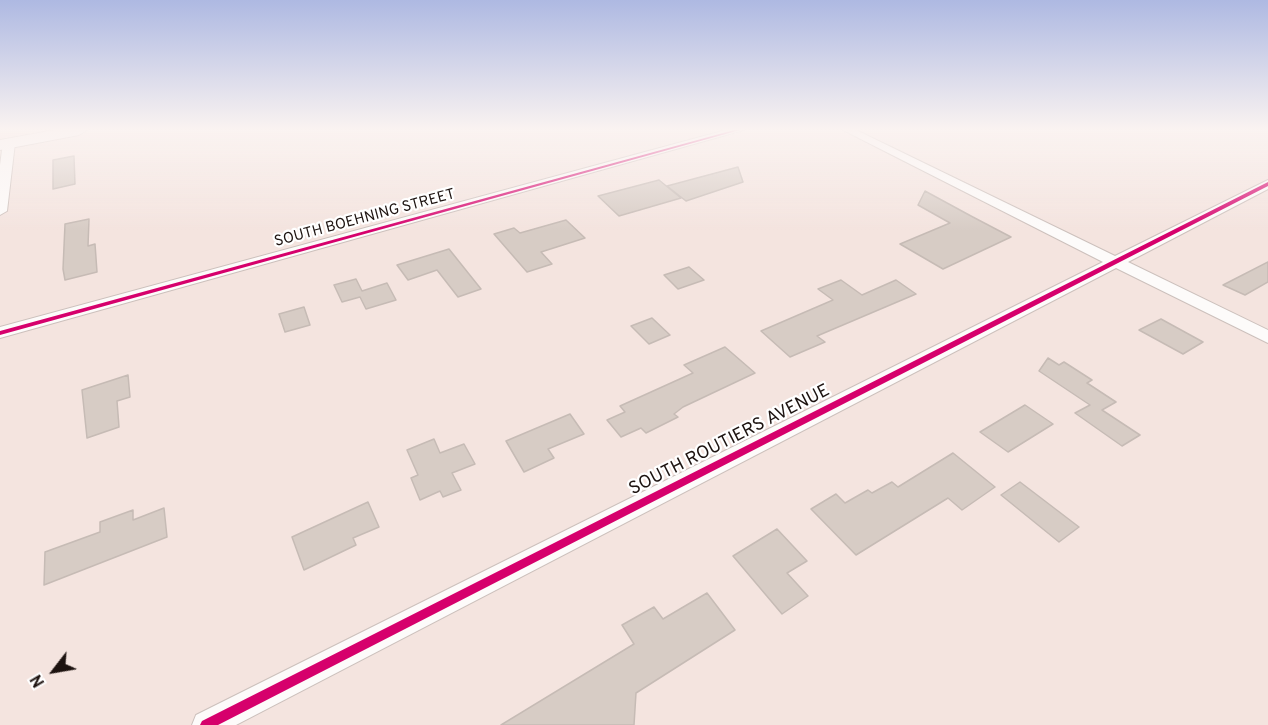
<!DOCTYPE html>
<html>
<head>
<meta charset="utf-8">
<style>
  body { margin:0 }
  #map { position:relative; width:1268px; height:725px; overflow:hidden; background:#f4e4df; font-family:Overpass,sans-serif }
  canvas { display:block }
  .north { position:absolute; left:24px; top:641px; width:60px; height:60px; -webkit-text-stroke:4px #fff; paint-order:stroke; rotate:239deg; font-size:16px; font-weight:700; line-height:24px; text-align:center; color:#1d1310 }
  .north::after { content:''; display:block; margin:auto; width:21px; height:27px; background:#1d1310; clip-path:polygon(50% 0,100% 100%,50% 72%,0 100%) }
</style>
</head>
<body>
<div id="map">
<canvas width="1268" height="725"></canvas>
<div class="north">N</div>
</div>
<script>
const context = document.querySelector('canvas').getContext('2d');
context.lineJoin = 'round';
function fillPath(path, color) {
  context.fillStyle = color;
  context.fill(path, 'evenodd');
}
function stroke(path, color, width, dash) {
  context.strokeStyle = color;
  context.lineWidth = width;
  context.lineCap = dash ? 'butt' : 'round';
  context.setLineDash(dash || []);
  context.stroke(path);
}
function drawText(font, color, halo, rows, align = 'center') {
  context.font = font + ' Overpass,sans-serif';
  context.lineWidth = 4.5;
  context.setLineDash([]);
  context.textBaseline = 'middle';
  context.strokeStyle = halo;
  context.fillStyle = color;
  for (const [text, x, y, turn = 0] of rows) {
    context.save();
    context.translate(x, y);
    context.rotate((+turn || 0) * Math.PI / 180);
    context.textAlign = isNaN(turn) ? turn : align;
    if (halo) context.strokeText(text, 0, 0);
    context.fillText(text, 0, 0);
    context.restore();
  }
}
const building = new Path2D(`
  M 74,156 L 75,184 L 53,189 L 53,160 Z
  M 738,167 L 743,182 L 686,201 L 667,186 Z
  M 659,180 L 681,198 L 619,216 L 598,196 Z
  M 925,191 L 971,216 L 1011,237 L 943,269 L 900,244 L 950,223 L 918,205 Z
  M 89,219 L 88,246 L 95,244 L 97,272 L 65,280 L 63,269 L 65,224 Z
  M 566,220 L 585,238 L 541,252 L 552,264 L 527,272 L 494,234 L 514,228 L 520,233 Z
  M 449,249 L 481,289 L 458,297 L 437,270 L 408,280 L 397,265 Z
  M 1268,262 L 1268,282 L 1245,295 L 1223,285 Z
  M 689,267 L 704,280 L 678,289 L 664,275 Z
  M 356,279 L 362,291 L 387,283 L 396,300 L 366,309 L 360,297 L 342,302 L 334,285 Z
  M 841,280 L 862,295 L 896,280 L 916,294 L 817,336 L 825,342 L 790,357 L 761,331 L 833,300 L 818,289 Z
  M 304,307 L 310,325 L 285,332 L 279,314 Z
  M 652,318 L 670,335 L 649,344 L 631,326 Z
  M 1161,319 L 1203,342 L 1183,354 L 1139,330 Z
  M 725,347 L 755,373 L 683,407 L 674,414 L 678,417 L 646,433 L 641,428 L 621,437 L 607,420 L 625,412 L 620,406 L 693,373 L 684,365 Z
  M 1048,358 L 1059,365 L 1064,362 L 1092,380 L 1087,383 L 1116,402 L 1102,410 L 1140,435 L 1122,446 L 1075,413 L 1090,405 L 1039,371 Z
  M 128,375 L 130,397 L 117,401 L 119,427 L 87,438 L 82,390 Z
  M 1025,405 L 1053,424 L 1008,452 L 980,432 Z
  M 570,414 L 584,434 L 548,449 L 554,458 L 524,472 L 506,441 Z
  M 434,439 L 440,453 L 464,444 L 475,464 L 452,473 L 461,490 L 443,497 L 440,491 L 420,500 L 411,478 L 418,475 L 407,450 Z
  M 953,453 L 995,487 L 962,510 L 948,498 L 856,555 L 811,509 L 836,494 L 845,503 L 868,490 L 872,493 L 892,482 L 898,487 Z
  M 1020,482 L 1079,527 L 1059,542 L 1001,495 Z
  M 368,502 L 379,527 L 353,538 L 356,545 L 304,570 L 292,537 Z
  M 164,508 L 167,537 L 44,585 L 45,552 L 100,532 L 100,522 L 133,510 L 133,520 Z
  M 777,529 L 807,561 L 787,573 L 808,596 L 782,614 L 733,556 Z
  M 707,593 L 735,630 L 636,693 L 634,725 L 501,725 L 634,644 L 622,625 L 654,607 L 663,619 Z`);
const street = new Path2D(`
  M 726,130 L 744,130 L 0,338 L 0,327 Z
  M 843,130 L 856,130 L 1115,256 L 1268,180 L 1268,189 L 1128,262 L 1268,330 L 1268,343 L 1116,268 L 236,725 L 192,725 L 196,715 L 1103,262 Z
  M 9,140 L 15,143 L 7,211 L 0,215 L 0,165 L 3,143 Z`);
const secondary = new Path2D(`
  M 55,130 L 87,130 L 79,135 L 0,150 L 0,140 Z`);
const cycleway = new Path2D(`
  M 734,130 L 740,130 L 0,335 L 0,331 Z
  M 1268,182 L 1268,186 L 218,725 L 200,725 L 202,721 Z`);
const farStreetnames = [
  ["SOUTH BOEHNING STREET",365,219,-15]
];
const streetNames = [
  ["SOUTH ROUTIERS AVENUE",730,441,-27]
];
fillPath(building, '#d7ccc5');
stroke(building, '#c6bbb5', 1.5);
stroke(street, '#ccc0bc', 2);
stroke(secondary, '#ccc0bc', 2);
fillPath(street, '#fdfbfa');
fillPath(secondary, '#fdfbfa');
fillPath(cycleway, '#d6006c');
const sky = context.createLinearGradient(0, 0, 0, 231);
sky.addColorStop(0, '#aeb9e2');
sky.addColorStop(0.56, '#faf3f1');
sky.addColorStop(1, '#faf3f100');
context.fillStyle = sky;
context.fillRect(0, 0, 1268, 231);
drawText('15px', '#1d1310', '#fff', farStreetnames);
drawText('18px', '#1d1310', '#fff', streetNames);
</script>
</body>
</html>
